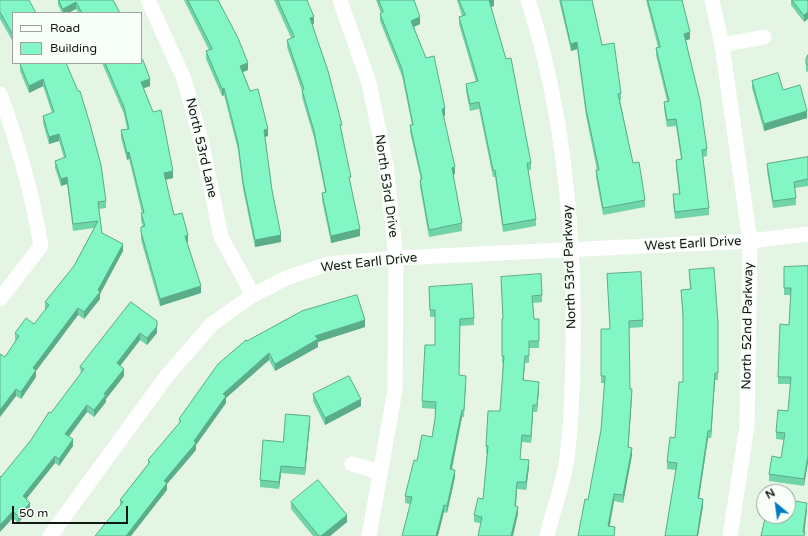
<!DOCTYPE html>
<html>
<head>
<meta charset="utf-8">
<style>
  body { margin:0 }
  #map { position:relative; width:808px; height:536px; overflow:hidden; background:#e4f5e3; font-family:"Varela Round",sans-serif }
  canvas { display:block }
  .legend { position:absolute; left:12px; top:12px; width:130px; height:52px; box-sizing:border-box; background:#f8fff8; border:1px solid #9ca39c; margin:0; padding:5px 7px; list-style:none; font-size:12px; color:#131912 }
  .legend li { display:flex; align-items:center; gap:8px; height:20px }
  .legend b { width:20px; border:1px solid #9ca39c }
  .north { position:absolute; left:756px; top:484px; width:40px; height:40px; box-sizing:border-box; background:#f8fff8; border:1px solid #9ca39c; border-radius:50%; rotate:331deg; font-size:11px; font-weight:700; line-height:16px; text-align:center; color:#131912 }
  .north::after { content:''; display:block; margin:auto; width:14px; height:18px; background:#007ac3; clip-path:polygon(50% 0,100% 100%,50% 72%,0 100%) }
  .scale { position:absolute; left:12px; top:506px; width:116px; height:18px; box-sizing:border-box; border:2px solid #131912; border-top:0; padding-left:5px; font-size:12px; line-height:14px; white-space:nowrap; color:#131912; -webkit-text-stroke:3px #f8fff8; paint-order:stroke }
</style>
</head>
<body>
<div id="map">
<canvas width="808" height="536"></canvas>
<ul class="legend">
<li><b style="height:5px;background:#fff"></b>Road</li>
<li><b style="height:11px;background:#82f6c4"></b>Building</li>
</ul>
<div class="north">N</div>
<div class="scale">50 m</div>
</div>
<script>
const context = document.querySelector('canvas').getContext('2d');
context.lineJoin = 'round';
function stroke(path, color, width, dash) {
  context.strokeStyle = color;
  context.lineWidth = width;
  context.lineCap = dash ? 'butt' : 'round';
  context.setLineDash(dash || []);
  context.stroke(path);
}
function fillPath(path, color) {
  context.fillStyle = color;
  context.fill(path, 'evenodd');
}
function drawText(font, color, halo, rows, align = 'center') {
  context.font = font + ' "Varela Round",sans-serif';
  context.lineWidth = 3;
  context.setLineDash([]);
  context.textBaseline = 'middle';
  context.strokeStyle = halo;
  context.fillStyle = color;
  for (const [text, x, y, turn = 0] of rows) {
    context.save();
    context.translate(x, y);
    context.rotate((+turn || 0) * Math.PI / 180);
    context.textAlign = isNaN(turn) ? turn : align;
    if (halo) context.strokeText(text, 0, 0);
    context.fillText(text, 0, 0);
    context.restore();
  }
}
const minor = new Path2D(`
  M 148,0 L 184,79 L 202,144 L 221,237 L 253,295
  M 340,0 L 369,83 L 386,165 L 396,258 L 395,390 L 369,536
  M 528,0 C 565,114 575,235 573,355 C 572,388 572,423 567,457 C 564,483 553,510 547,536
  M 712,0 L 722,45 L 750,241 L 747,426 L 730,536
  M 722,45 L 764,37
  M 0,94 C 19,146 32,191 41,246 L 0,299
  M 352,464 L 380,472
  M 50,536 L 166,377 L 212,324 L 253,295 L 286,278 L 328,264 L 396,258 L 750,241 L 808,234`);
const wall = new Path2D(`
  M 0,0 L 13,13 L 13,42 L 0,19 Z
  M 58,0 L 113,0 L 120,13 L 78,13 L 76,9 L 68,13 L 62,13 L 58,5 Z
  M 184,0 L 218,0 L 248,70 L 243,72 L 268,136 L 265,137 L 272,190 L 281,242 L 255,247 L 243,189 L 238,150 L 224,95 L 222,96 L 206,59 L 206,51 L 209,50 Z
  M 274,0 L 307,0 L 314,24 L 312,25 L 342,132 L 350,184 L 360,236 L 331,243 L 322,200 L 322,193 L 325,192 L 314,138 L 302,97 L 302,91 L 287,47 L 287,40 L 291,38 Z
  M 376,0 L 414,0 L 420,24 L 414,27 L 445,116 L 443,116 L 455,174 L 453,175 L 462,223 L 462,231 L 429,237 L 420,187 L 420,180 L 421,180 L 410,132 L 410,125 L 412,125 L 402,76 L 380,21 L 380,14 L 381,13 Z
  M 457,0 L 494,0 L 494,6 L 491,7 L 531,163 L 531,170 L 528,170 L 536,219 L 536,226 L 503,232 L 495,177 L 493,177 L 479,109 L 470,111 L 466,91 L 466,84 L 476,82 L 459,24 L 459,17 L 462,16 Z
  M 559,0 L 592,0 L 602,45 L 621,93 L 621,100 L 620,100 L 633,163 L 645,200 L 645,207 L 603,215 L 596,177 L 596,170 L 597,170 L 586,116 L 577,49 L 571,51 Z
  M 646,0 L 682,0 L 690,39 L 686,40 L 707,149 L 707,156 L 703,157 L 709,208 L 709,215 L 675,219 L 673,202 L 673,194 L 679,194 L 676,167 L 676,160 L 681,159 L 676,126 L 667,127 L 664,109 L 664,102 L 667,101 L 656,55 L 656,48 L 658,47 Z
  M 791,0 L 808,0 L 804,22 L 791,5 Z
  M 808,55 L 808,72 L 806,71 L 806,59 Z
  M 66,63 L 106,201 L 106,208 L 98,209 L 102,233 L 123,251 L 100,294 L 100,299 L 84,319 L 78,315 L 36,371 L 36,377 L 21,399 L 16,396 L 0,417 L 0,354 L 5,357 L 16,341 L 15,340 L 15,333 L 34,324 L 45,310 L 45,302 L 74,266 L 94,228 L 73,231 L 67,184 L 61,186 L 55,168 L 55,161 L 64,158 L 59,141 L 49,144 L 43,123 L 43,116 L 52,113 L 43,86 L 29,93 L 20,71 L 20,64 Z
  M 102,63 L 132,63 L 150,86 L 144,88 L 173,178 L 165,180 L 174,215 L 188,242 L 187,242 L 201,293 L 160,306 L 141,240 L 141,227 L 143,227 L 141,220 L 141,213 L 142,213 L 129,159 L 127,160 L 121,138 L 121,130 L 127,129 L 124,114 Z
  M 752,81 L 783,90 L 807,118 L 764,131 L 752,88 Z
  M 808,157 L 808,186 L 795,188 L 796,198 L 796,205 L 773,208 L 767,171 L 767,164 Z
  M 808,266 L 804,486 L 769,481 L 769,474 L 781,458 L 784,440 L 776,439 L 776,432 L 788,411 L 791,384 L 778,384 L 778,377 L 789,325 L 791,295 L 784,295 L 784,267 Z
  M 689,270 L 718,322 L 718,380 L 715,380 L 711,438 L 708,438 L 699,498 L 703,506 L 698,536 L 665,536 L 676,470 L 667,469 L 667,462 L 675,438 L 683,382 L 683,321 L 681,290 L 690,289 Z
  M 607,274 L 643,320 L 643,327 L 629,328 L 630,389 L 632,396 L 628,447 L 632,455 L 623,503 L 614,501 L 610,526 L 615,534 L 588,500 L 601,430 L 605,383 L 601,383 L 601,329 L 610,329 Z
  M 501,277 L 542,295 L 542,302 L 533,303 L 534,319 L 539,319 L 539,348 L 529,348 L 529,363 L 525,363 L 523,380 L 539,389 L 537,412 L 533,412 L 531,443 L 522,442 L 520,459 L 529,467 L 526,490 L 517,489 L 516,507 L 518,514 L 480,523 L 474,522 L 474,515 L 483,499 L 487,453 L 486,453 L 486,446 L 500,411 L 503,363 L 502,363 L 502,319 L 503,319 Z
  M 429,287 L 474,318 L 474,325 L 460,326 L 459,375 L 466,383 L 464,417 L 462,417 L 452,470 L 455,477 L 447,513 L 405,503 L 405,496 L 417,461 L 432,437 L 435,419 L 436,409 L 422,408 L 422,401 L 435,345 L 435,317 L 430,317 Z
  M 131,302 L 157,333 L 147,345 L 140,340 L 120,366 L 124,376 L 106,399 L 106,402 L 94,417 L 87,412 L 69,437 L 73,446 L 59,466 L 55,463 L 26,499 L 30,510 L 18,523 L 13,518 L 1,477 L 31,440 L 81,374 L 80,367 Z
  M 365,327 L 318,342 L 318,347 L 275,371 L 269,360 L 226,398 L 226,403 L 196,445 L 196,450 L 167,484 L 167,490 L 120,505 L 120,500 L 148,464 L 148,460 L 179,424 L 179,419 L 247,341 Z
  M 313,394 L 361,406 L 325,425 L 313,401 Z
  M 310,423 L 305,475 L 281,473 L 279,489 L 260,487 L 260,480 L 283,442 Z
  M 291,502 L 347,522 L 330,536 L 313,536 L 291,509 Z`);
const shadedWall = new Path2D(`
  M 489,0 L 494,0 L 494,6 L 489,7 Z
  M 76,2 L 76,9 L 68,13 L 63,13 L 63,9 Z
  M 808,12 L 808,19 L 804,22 L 804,15 Z
  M 314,17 L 314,24 L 310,25 L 310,18 Z
  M 420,17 L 420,24 L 411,28 L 411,21 Z
  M 690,32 L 690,39 L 684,41 L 684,34 Z
  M 577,42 L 577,49 L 571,51 L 571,44 Z
  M 248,63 L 248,70 L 240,73 L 240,66 Z
  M 43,79 L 43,86 L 29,93 L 29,86 Z
  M 150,79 L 150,86 L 141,89 L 141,82 Z
  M 224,88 L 224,95 L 222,96 L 222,89 Z
  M 445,108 L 445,116 L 442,116 L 442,109 Z
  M 807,111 L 807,118 L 764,131 L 764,124 Z
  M 268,129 L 268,136 L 264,137 L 264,130 Z
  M 59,134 L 59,141 L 49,144 L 49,137 Z
  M 129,152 L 129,159 L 127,160 L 127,153 Z
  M 455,167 L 455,174 L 452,175 L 452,168 Z
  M 173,171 L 173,178 L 164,180 L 164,173 Z
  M 67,177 L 67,184 L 61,186 L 61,179 Z
  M 360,229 L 360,236 L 331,243 L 331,236 Z
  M 188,235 L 188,242 L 185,243 L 185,236 Z
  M 281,235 L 281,242 L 255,247 L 255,240 Z
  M 123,244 L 123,251 L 100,294 L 100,299 L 84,319 L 84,312 L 98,290 Z
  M 201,286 L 201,293 L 160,306 L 160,299 Z
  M 78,308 L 78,315 L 36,371 L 36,377 L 21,399 L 21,392 L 33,368 Z
  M 365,320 L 365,327 L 318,342 L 318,347 L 275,371 L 275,364 L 315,336 Z
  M 157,326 L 157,333 L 147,345 L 147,338 Z
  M 140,333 L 140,340 L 117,370 L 117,363 Z
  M 269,353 L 269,360 L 226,398 L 226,403 L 196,445 L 196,450 L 167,484 L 167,490 L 131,536 L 126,536 L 164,481 L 194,441 L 223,394 Z
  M 525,356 L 525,363 L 523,387 L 523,380 Z
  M 124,369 L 124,376 L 106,399 L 106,402 L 94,417 L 94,410 L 104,394 Z
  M 715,373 L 715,380 L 711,438 L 711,431 Z
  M 539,382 L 539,389 L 537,412 L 537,405 Z
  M 16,389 L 16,396 L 0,417 L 0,410 Z
  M 632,389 L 632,396 L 628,454 L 628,447 Z
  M 361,399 L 361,406 L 325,425 L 325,418 Z
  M 87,405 L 87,412 L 65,441 L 65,434 Z
  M 533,405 L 533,412 L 531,443 L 531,436 Z
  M 462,410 L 462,417 L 450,476 L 450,469 Z
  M 310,416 L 310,423 L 305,475 L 305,468 Z
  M 708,431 L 708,438 L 698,505 L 698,498 Z
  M 73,439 L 73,446 L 59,466 L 59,459 Z
  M 632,448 L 632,455 L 623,503 L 623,495 Z
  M 55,456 L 55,463 L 23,503 L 23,496 Z
  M 808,456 L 808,463 L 804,486 L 804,479 Z
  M 529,460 L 529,467 L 526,490 L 526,482 Z
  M 281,466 L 281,473 L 279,489 L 279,482 Z
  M 455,470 L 455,477 L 447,513 L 447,506 Z
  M 517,482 L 517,489 L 515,513 L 515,506 Z
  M 614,494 L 614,501 L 608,533 L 608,526 Z
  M 703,499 L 703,506 L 698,536 L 697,536 Z
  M 30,503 L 30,510 L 18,523 L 18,516 Z
  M 807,503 L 807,510 L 804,536 L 803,532 Z
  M 444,505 L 444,512 L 438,536 L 436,536 Z
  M 518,507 L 518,514 L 513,536 L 511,536 Z
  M 13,511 L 13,518 L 0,532 L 0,525 Z
  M 347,515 L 347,522 L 330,536 L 321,536 Z`);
const building = new Path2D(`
  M 0,0 L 29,0 L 36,13 L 13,13 L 13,35 L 0,12 Z
  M 59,0 L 113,0 L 120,13 L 82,13 L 76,2 L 63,9 Z
  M 188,0 L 218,0 L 238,38 L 248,63 L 240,66 L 250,91 L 258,89 L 268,129 L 264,130 L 272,190 L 281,235 L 255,240 L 243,182 L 238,143 L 224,88 L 222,89 L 206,51 L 212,49 Z
  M 278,0 L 307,0 L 314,17 L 310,18 L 328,71 L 342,125 L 340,125 L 351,177 L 349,177 L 360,229 L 331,236 L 322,193 L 326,192 L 314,131 L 302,90 L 304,89 L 287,40 L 294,37 Z
  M 379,0 L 414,0 L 420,17 L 411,21 L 426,58 L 434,56 L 445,108 L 442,109 L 455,167 L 452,168 L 462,223 L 429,230 L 420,180 L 422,179 L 410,125 L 413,125 L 402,69 L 380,14 L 383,12 Z
  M 459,0 L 489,0 L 506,59 L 511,58 L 531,163 L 527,163 L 536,219 L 503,225 L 495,170 L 493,170 L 479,102 L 470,104 L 466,84 L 478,81 L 459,17 L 465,15 Z
  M 561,0 L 592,0 L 602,45 L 614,43 L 621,93 L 618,94 L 633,163 L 639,162 L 645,200 L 603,208 L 596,170 L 599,170 L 586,109 L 577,42 L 571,44 Z
  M 648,0 L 682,0 L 690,32 L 684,34 L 700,100 L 707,149 L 702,150 L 709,208 L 675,212 L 673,194 L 680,194 L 676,160 L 682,159 L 676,119 L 667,120 L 664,102 L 669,101 L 656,48 L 660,47 Z
  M 792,0 L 808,0 L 808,12 L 804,15 Z
  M 808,55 L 808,65 L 806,64 L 806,59 Z
  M 143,60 L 150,79 L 141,82 L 153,112 L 161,110 L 173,171 L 164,173 L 174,215 L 182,213 L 188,235 L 185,236 L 201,286 L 160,299 L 141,232 L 141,227 L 145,226 L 141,213 L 144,213 L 129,152 L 127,153 L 121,130 L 129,129 L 124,107 L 105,63 L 132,63 L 133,64 L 135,63 L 141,63 L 141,61 Z
  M 22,63 L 66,63 L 78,91 L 80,91 L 90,124 L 101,165 L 106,201 L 98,202 L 102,233 L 123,244 L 98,290 L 100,292 L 84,312 L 78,308 L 33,368 L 36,370 L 21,392 L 16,389 L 0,410 L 0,354 L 5,357 L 19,336 L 15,333 L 26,318 L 34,324 L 49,305 L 45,302 L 74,266 L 98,221 L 73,224 L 67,177 L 61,179 L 55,161 L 66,157 L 59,134 L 49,137 L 43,116 L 54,112 L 43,79 L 29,86 L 20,64 Z
  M 778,73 L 783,90 L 800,85 L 807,111 L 764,124 L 752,81 Z
  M 808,157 L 808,179 L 794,182 L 796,198 L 773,201 L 767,164 Z
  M 808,266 L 808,456 L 804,479 L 769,474 L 772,456 L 781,458 L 785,433 L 776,432 L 778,410 L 788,411 L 791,377 L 778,377 L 780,324 L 789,325 L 791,288 L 784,288 L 784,267 Z
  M 714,268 L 718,322 L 718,373 L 715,373 L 711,431 L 708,431 L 698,498 L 703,499 L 697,536 L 665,536 L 677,463 L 667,462 L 670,437 L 675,438 L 679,382 L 683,382 L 683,315 L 681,290 L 691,289 L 689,270 Z
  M 641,272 L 643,320 L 629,321 L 630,389 L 632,389 L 628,447 L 632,448 L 623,495 L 614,494 L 608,526 L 615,527 L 614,536 L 578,536 L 585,499 L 588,500 L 601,430 L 605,376 L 601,376 L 601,329 L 610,329 L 607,274 Z
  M 541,274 L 542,295 L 532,296 L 534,319 L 539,319 L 539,341 L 529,341 L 529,356 L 525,356 L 523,380 L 539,382 L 537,405 L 533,405 L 531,436 L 522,435 L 520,459 L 529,460 L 526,482 L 517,482 L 515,506 L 518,507 L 511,536 L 478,536 L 482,517 L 474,515 L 478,498 L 483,499 L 488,446 L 486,446 L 488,411 L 500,411 L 504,356 L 502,356 L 502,319 L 503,319 L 501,277 Z
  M 472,284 L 474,318 L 460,319 L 459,375 L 466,376 L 464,410 L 462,410 L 450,469 L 455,470 L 447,506 L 444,505 L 436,536 L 402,536 L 412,497 L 405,496 L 414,460 L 417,461 L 422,435 L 432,437 L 435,419 L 436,402 L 422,401 L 425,345 L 435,345 L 435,310 L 430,310 L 429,287 Z
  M 357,295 L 365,320 L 315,336 L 318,339 L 275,364 L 269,353 L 223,394 L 226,396 L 194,441 L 196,443 L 164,481 L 167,483 L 126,536 L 95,536 L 123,502 L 120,500 L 150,462 L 148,460 L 181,421 L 179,419 L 218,364 L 246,340 L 247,341 L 302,311 Z
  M 131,302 L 157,321 L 157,326 L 147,338 L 140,333 L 117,363 L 124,369 L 104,394 L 106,395 L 94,410 L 87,405 L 65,434 L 73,439 L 59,459 L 55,456 L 23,496 L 30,503 L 18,516 L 13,511 L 0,525 L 0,476 L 1,477 L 31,440 L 49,412 L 51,413 L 84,369 L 80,367 Z
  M 349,376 L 361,399 L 325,418 L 313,394 Z
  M 286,414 L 310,416 L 305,468 L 281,466 L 279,482 L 260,480 L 263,440 L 283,442 Z
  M 318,480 L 347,515 L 321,536 L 319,536 L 291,502 Z
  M 788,500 L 807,503 L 803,532 L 805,532 L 804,536 L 761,536 L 765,518 L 763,518 L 764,509 L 764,516 L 788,516 Z`);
const streetNames = [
  ["North 53rd Lane",201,148,77],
  ["North 53rd Drive",386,186,82],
  ["West Earll Drive",693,244,-3],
  ["West Earll Drive",369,263,-6],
  ["North 53rd Parkway",570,267,-92],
  ["North 52nd Parkway",748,326,-89]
];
stroke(minor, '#fff', 15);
fillPath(wall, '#70d4a9');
fillPath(shadedWall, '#5bac89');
fillPath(building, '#82f6c4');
stroke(building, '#5bac89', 1);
drawText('13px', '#131912', '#f8fff8', streetNames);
</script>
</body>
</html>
